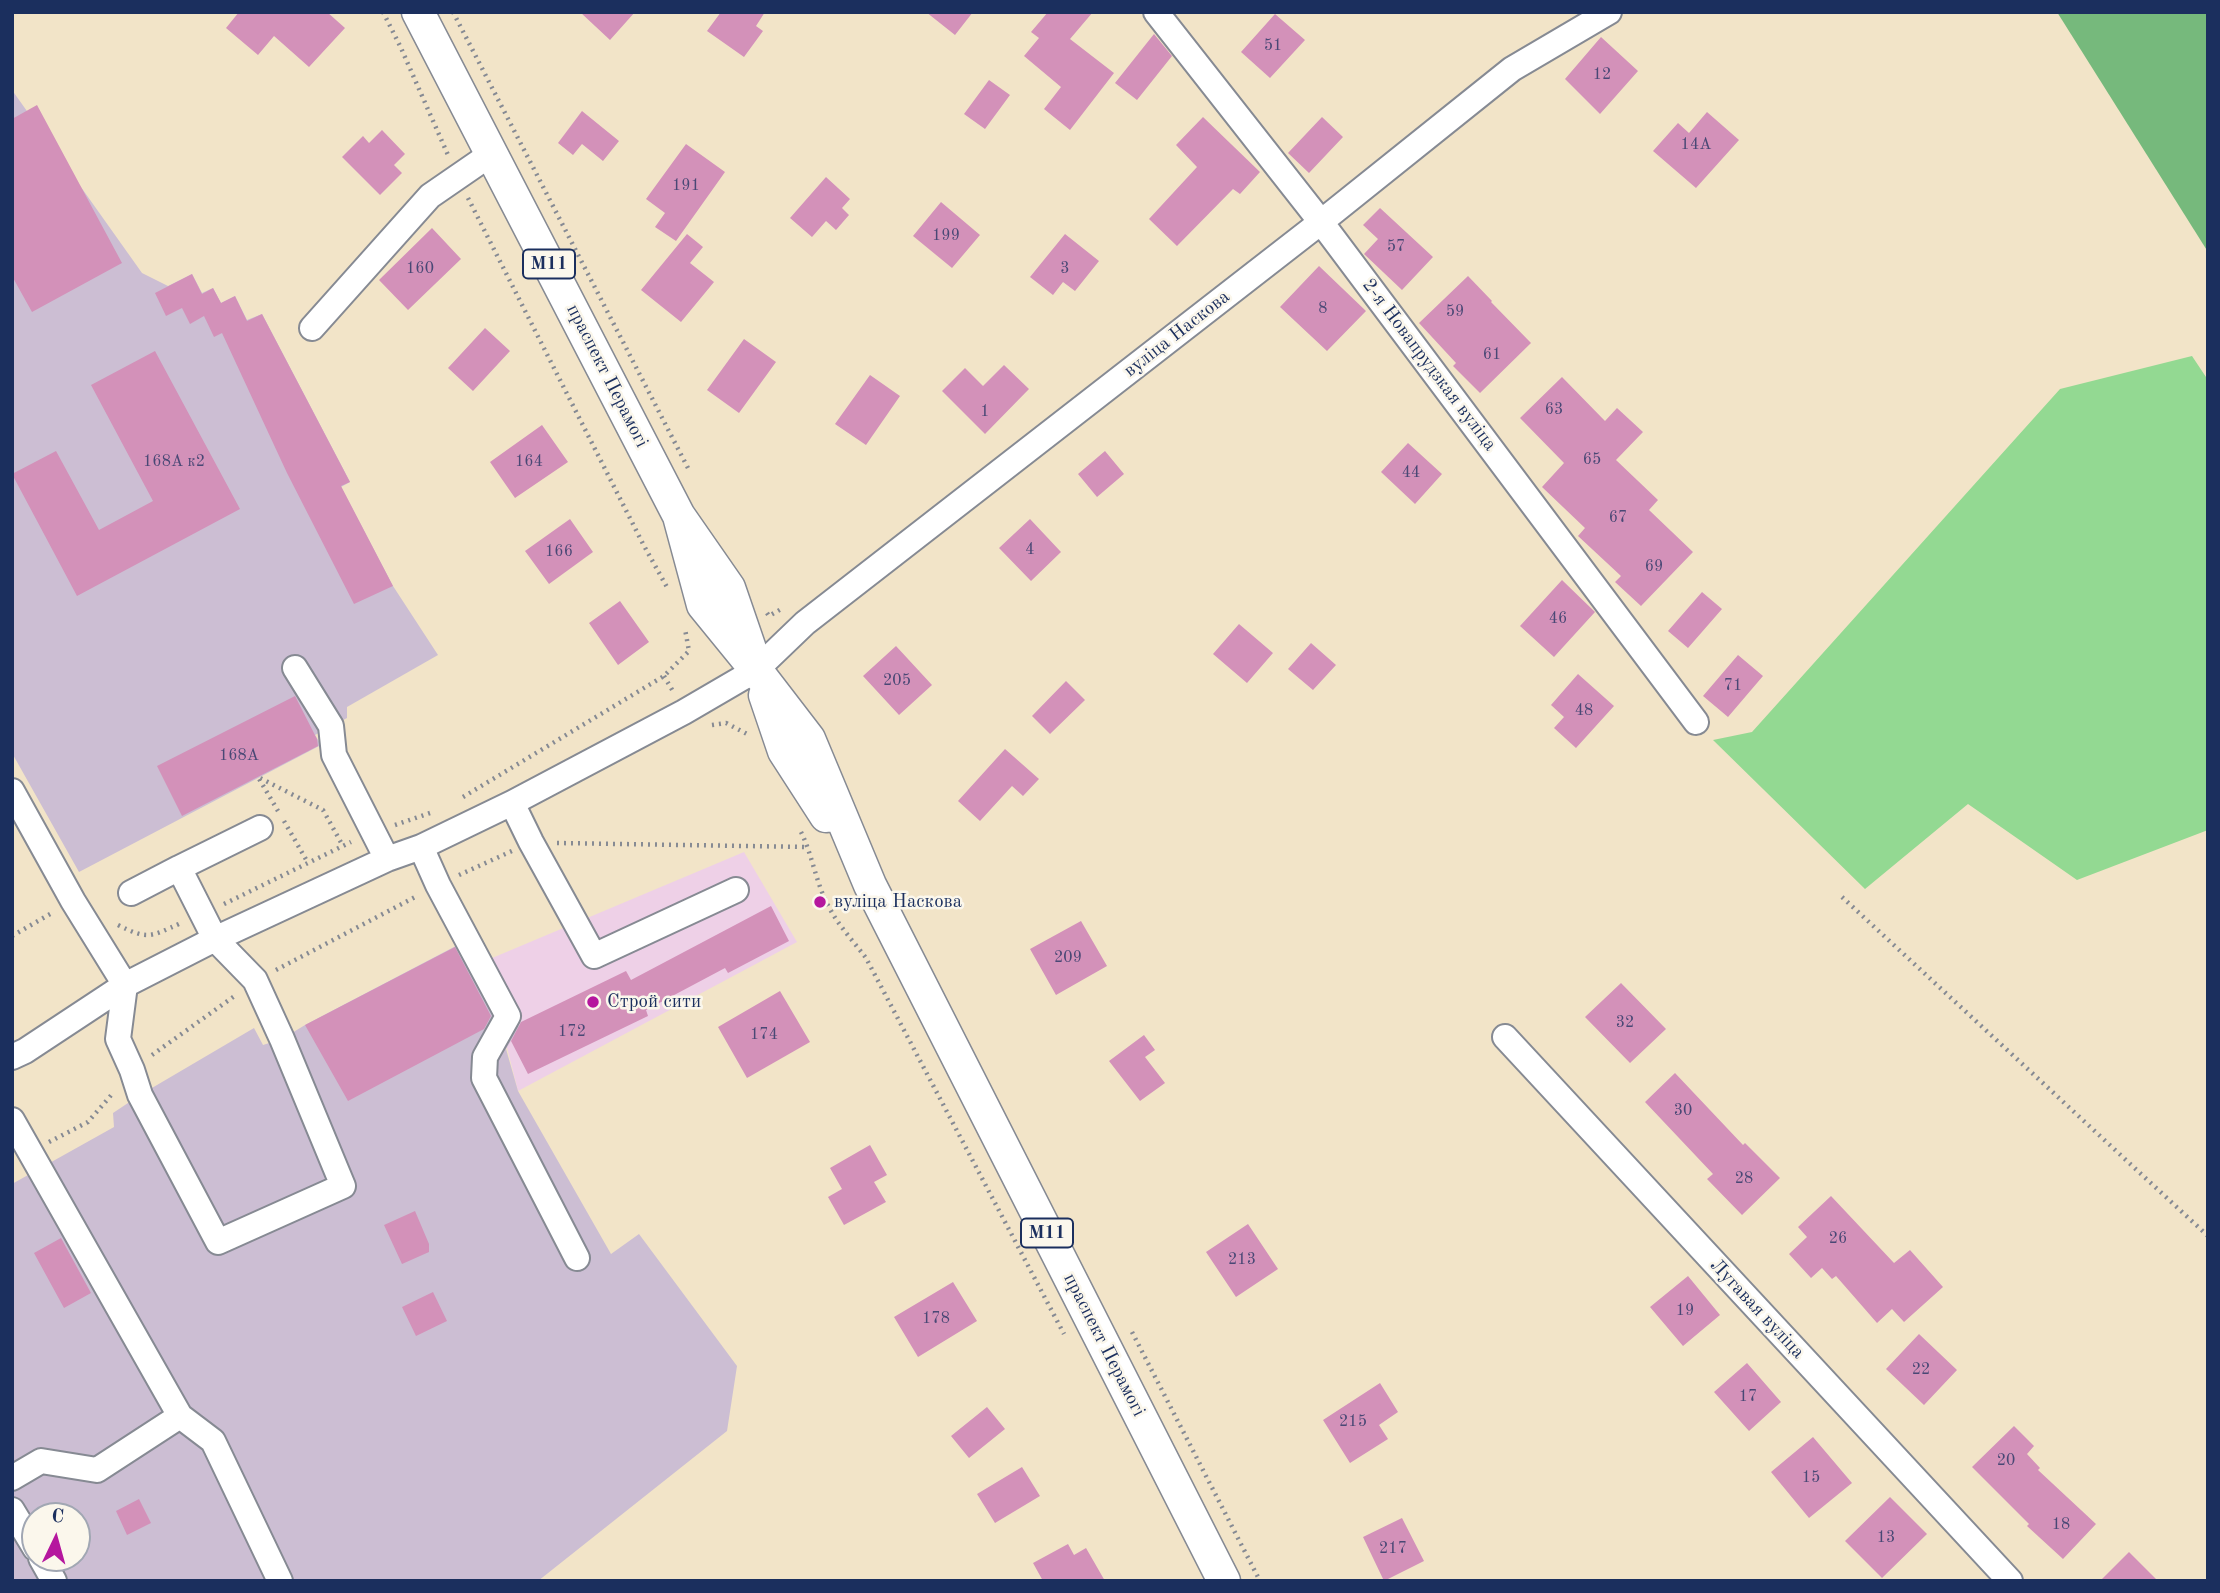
<!DOCTYPE html>
<html>
<head>
<meta charset="utf-8">
<style>
  body { margin:0 }
  #map { position:relative; width:2220px; height:1593px; overflow:hidden; background:#f2e4c8; font-family:"Old Standard TT",serif }
  canvas { display:block }
  .frame { position:absolute; inset:0; border:14px solid #1b2f5e; pointer-events:none }
  .north { position:absolute; left:21px; top:1502px; width:70px; height:70px; box-sizing:border-box; background:#fbf7ec; border:2px solid #a1a7b3; border-radius:50%; rotate:5deg; font-size:19px; font-weight:700; line-height:28px; text-align:center; color:#1b2f5e }
  .north::after { content:''; display:block; margin:auto; width:24px; height:32px; background:#b5179e; clip-path:polygon(50% 0,100% 100%,50% 72%,0 100%) }
</style>
</head>
<body>
<div id="map">
<canvas width="2220" height="1593"></canvas>
<div class="frame"></div>
<div class="north">С</div>
</div>
<script>
const context = document.querySelector('canvas').getContext('2d');
context.lineJoin = 'round';
function fillPath(path, color) {
  context.fillStyle = color;
  context.fill(path, 'evenodd');
}
function stroke(path, color, width, dash) {
  context.strokeStyle = color;
  context.lineWidth = width;
  context.lineCap = dash ? 'butt' : 'round';
  context.setLineDash(dash || []);
  context.stroke(path);
}
function drawText(font, color, halo, rows, align = 'center') {
  context.font = font + ' "Old Standard TT",serif';
  context.lineWidth = 5;
  context.setLineDash([]);
  context.textBaseline = 'middle';
  context.strokeStyle = halo;
  context.fillStyle = color;
  for (const [text, x, y, turn = 0] of rows) {
    context.save();
    context.translate(x, y);
    context.rotate((+turn || 0) * Math.PI / 180);
    context.textAlign = isNaN(turn) ? turn : align;
    if (halo) context.strokeText(text, 0, 0);
    context.fillText(text, 0, 0);
    context.restore();
  }
}
const built = new Path2D(`
  M 744,852 L 797,942 L 518,1091 L 485,961 Z`);
const industrial = new Path2D(`
  M 12,90 L 142,273 L 168,286 L 192,274 L 202,293 L 213,288 L 221,303 L 235,296 L 247,320 L 262,314 L 350,482 L 341,487 L 393,586 L 438,655 L 347,707 L 347,718 L 315,735 L 321,745 L 79,872 L 12,753 Z
  M 473,937 L 519,1027 L 506,1049 L 518,1091 L 611,1254 L 639,1234 L 737,1366 L 727,1431 L 538,1581 L 12,1581 L 12,1184 L 114,1127 L 113,1113 L 140,1095 L 254,1028 L 263,1045 L 282,1039 L 305,1025 ZM 35,1516 L 77,1516 L 77,1558 L 35,1558 Z`);
const green = new Path2D(`
  M 2192,356 L 2208,380 L 2208,830 L 2077,880 L 1968,804 L 1865,889 L 1713,740 L 1752,732 L 2060,389 Z`);
const forest = new Path2D(`
  M 2057,12 L 2208,12 L 2208,252 Z`);
const building = new Path2D(`
  M 239,12 L 327,12 L 345,28 L 309,67 L 274,36 L 258,55 L 226,28 Z
  M 580,12 L 635,12 L 610,40 Z
  M 721,12 L 765,12 L 756,26 L 763,31 L 744,57 L 707,31 Z
  M 926,12 L 973,12 L 955,35 Z
  M 1048,12 L 1093,12 L 1070,39 L 1114,73 L 1070,130 L 1044,109 L 1061,87 L 1024,56 L 1039,38 L 1031,32 Z
  M 1275,14 L 1305,40 L 1270,78 L 1241,52 Z
  M 1154,34 L 1172,56 L 1137,100 L 1115,83 Z
  M 1601,37 L 1638,71 L 1600,114 L 1565,79 Z
  M 989,80 L 1010,95 L 985,129 L 964,114 Z
  M 37,105 L 122,263 L 32,312 L 12,276 L 12,119 Z
  M 582,111 L 619,141 L 603,161 L 582,144 L 573,155 L 558,143 Z
  M 1707,112 L 1739,140 L 1696,188 L 1653,151 L 1678,123 L 1689,133 Z
  M 1203,117 L 1260,172 L 1240,194 L 1233,189 L 1177,246 L 1149,219 L 1197,167 L 1176,145 Z
  M 1322,117 L 1343,137 L 1309,173 L 1288,153 Z
  M 382,130 L 405,154 L 394,165 L 402,173 L 380,195 L 342,157 L 363,136 L 369,143 Z
  M 686,144 L 725,172 L 676,241 L 655,227 L 665,213 L 646,199 Z
  M 826,177 L 850,199 L 842,208 L 849,215 L 836,230 L 826,221 L 812,237 L 790,218 Z
  M 941,202 L 980,235 L 952,268 L 913,236 Z
  M 1380,208 L 1433,257 L 1402,290 L 1364,254 L 1378,239 L 1363,225 Z
  M 432,228 L 461,259 L 408,310 L 379,280 Z
  M 687,234 L 703,247 L 690,263 L 714,282 L 681,322 L 641,290 Z
  M 1065,234 L 1099,261 L 1075,291 L 1063,282 L 1053,295 L 1030,277 Z
  M 1319,266 L 1366,311 L 1327,351 L 1280,307 Z
  M 192,274 L 202,294 L 213,288 L 221,303 L 235,296 L 247,321 L 262,314 L 350,482 L 341,486 L 393,586 L 354,604 L 287,473 L 222,333 L 214,337 L 204,316 L 190,324 L 182,308 L 166,316 L 155,293 Z
  M 1468,276 L 1492,301 L 1491,302 L 1531,343 L 1480,393 L 1453,366 L 1456,363 L 1419,323 Z
  M 485,328 L 510,351 L 473,391 L 448,368 Z
  M 744,339 L 776,362 L 739,413 L 707,390 Z
  M 155,351 L 240,509 L 77,596 L 12,474 L 56,451 L 99,530 L 153,501 L 91,385 Z
  M 1004,365 L 1029,389 L 985,434 L 942,391 L 965,368 L 983,386 Z
  M 870,375 L 900,396 L 866,445 L 835,424 Z
  M 1562,377 L 1605,421 L 1617,408 L 1643,432 L 1616,460 L 1658,500 L 1649,510 L 1693,552 L 1641,606 L 1615,582 L 1621,576 L 1578,536 L 1585,528 L 1542,487 L 1564,463 L 1520,418 Z
  M 542,425 L 568,462 L 515,498 L 490,462 Z
  M 1408,443 L 1442,474 L 1415,504 L 1381,472 Z
  M 1105,451 L 1124,474 L 1097,497 L 1078,474 Z
  M 570,519 L 593,552 L 549,584 L 525,551 Z
  M 1030,519 L 1061,552 L 1031,581 L 999,548 Z
  M 1562,580 L 1595,612 L 1554,657 L 1520,626 Z
  M 1702,592 L 1722,609 L 1688,648 L 1668,631 Z
  M 620,601 L 649,642 L 618,665 L 589,623 Z
  M 1239,624 L 1273,653 L 1247,683 L 1213,654 Z
  M 1311,643 L 1336,665 L 1313,690 L 1288,669 Z
  M 896,646 L 932,685 L 899,715 L 863,676 Z
  M 1738,655 L 1763,676 L 1728,717 L 1703,696 Z
  M 1578,674 L 1614,706 L 1576,748 L 1554,728 L 1564,717 L 1551,705 Z
  M 1066,681 L 1085,700 L 1050,734 L 1032,716 Z
  M 295,696 L 317,739 L 318,746 L 182,816 L 157,766 Z
  M 1005,749 L 1039,779 L 1023,796 L 1012,786 L 980,821 L 958,801 Z
  M 771,906 L 789,941 L 728,973 L 725,968 L 646,1010 L 648,1016 L 528,1074 L 511,1041 L 521,1022 L 626,971 L 631,980 Z
  M 1081,921 L 1107,966 L 1056,995 L 1030,949 Z
  M 455,947 L 491,1016 L 484,1029 L 348,1101 L 305,1025 Z
  M 1621,983 L 1666,1029 L 1630,1063 L 1585,1017 Z
  M 780,991 L 810,1042 L 747,1078 L 718,1027 Z
  M 1144,1035 L 1155,1050 L 1145,1057 L 1165,1083 L 1140,1101 L 1109,1061 Z
  M 1675,1073 L 1743,1145 L 1745,1143 L 1780,1178 L 1742,1215 L 1707,1179 L 1713,1174 L 1645,1102 Z
  M 870,1145 L 887,1175 L 874,1182 L 886,1202 L 844,1225 L 828,1197 L 842,1189 L 830,1168 Z
  M 1831,1196 L 1894,1263 L 1910,1250 L 1943,1287 L 1904,1322 L 1892,1309 L 1877,1323 L 1836,1276 L 1832,1279 L 1822,1268 L 1811,1278 L 1789,1254 L 1807,1237 L 1798,1227 Z
  M 415,1211 L 429,1244 L 429,1252 L 402,1264 L 384,1225 Z
  M 1248,1224 L 1278,1269 L 1236,1297 L 1206,1252 Z
  M 61,1238 L 91,1293 L 64,1308 L 34,1253 Z
  M 1688,1276 L 1720,1315 L 1683,1346 L 1650,1307 Z
  M 953,1282 L 977,1321 L 918,1357 L 894,1317 Z
  M 433,1292 L 447,1321 L 416,1336 L 402,1307 Z
  M 1919,1334 L 1957,1370 L 1924,1405 L 1886,1369 Z
  M 1747,1363 L 1781,1402 L 1749,1431 L 1714,1392 Z
  M 1380,1383 L 1398,1412 L 1379,1425 L 1388,1439 L 1350,1463 L 1323,1420 Z
  M 987,1407 L 1005,1429 L 969,1458 L 951,1436 Z
  M 2014,1426 L 2034,1446 L 2027,1454 L 2040,1468 L 2038,1470 L 2096,1524 L 2063,1559 L 2027,1526 L 2029,1524 L 1972,1467 Z
  M 1813,1437 L 1852,1483 L 1809,1518 L 1771,1472 Z
  M 1022,1467 L 1040,1496 L 995,1523 L 977,1494 Z
  M 1890,1497 L 1927,1534 L 1882,1578 L 1845,1541 Z
  M 139,1499 L 151,1523 L 127,1535 L 116,1511 Z
  M 1402,1518 L 1424,1561 L 1384,1581 L 1363,1537 Z
  M 1068,1544 L 1074,1555 L 1086,1548 L 1105,1581 L 1043,1581 L 1033,1563 Z
  M 2129,1552 L 2158,1581 L 2100,1581 Z`);
const path = new Path2D(`
  M 383,12 L 401,48 L 448,155
  M 453,12 L 690,472
  M 468,198 L 643,544 L 668,589
  M 767,613 L 769,616 L 783,608
  M 664,676 L 674,693
  M 712,725 L 726,723 L 749,735
  M 463,797 L 664,676 L 689,651 L 685,629
  M 278,811 L 258,777 L 323,810 L 343,846
  M 284,821 L 308,863
  M 395,825 L 430,813
  M 801,832 C 813,856 816,885 830,909 C 839,926 854,942 866,958 L 1064,1334
  M 557,843 L 808,847
  M 459,875 L 512,851
  M 1842,897 L 2208,1236
  M 224,904 L 351,842
  M 118,925 C 148,940 150,937 181,923
  M 12,936 L 52,913
  M 276,970 L 417,896
  M 152,1055 L 236,995
  M 49,1142 L 88,1122 L 113,1093
  M 1132,1332 L 1260,1581`);
const minor = new Path2D(`
  M 1156,12 L 1321,222 L 1696,722
  M 312,328 L 430,196 L 491,154
  M 295,668 L 331,726 L 334,755 L 387,859
  M 12,791 L 73,901 L 125,985
  M 512,803 L 531,842 L 594,956 L 736,890
  M 421,847 L 438,885 L 508,1016 L 485,1057 L 484,1078 L 577,1258
  M 131,893 L 179,868
  M 125,985 L 118,1039 L 132,1070 L 140,1095 L 218,1242 L 343,1186 L 282,1039 L 255,980 L 215,939 L 179,868 L 260,828
  M 1505,1037 L 2010,1581
  M 12,1057 L 25,1051 L 125,985 L 215,939 L 387,859 L 421,847 L 512,803 L 684,712 L 756,670 L 805,623 L 1321,222 L 1512,69 L 1609,12
  M 12,1120 L 180,1416 L 213,1441 L 280,1581
  M 12,1478 L 41,1461 L 97,1470 L 180,1416
  M 12,1510 L 35,1548
  M 41,1558 L 54,1581`);
const major = new Path2D(`
  M 418,12 L 679,516 L 729,588 L 751,652
  M 679,516 L 703,605 L 756,670 L 809,739 L 870,885 L 1224,1581
  M 765,695 L 784,751 L 826,816`);
const markers = [
  [820,902,7,"#b5179e"],
  [593,1002,7,"#b5179e"]
];
const numberNames = [
  ["51",1273,46],
  ["12",1602,75],
  ["14А",1696,145],
  ["191",686,186],
  ["199",946,236],
  ["57",1396,247],
  ["160",420,269],
  ["3",1065,269],
  ["8",1323,309],
  ["59",1455,312],
  ["61",1492,355],
  ["63",1554,410],
  ["1",985,412],
  ["65",1592,460],
  ["168А к2",174,462],
  ["164",529,462],
  ["44",1411,473],
  ["67",1618,518],
  ["4",1030,550],
  ["166",559,552],
  ["69",1654,567],
  ["46",1558,619],
  ["205",897,681],
  ["71",1733,686],
  ["48",1584,711],
  ["168А",239,756],
  ["209",1068,958],
  ["32",1625,1023],
  ["172",572,1032],
  ["174",764,1035],
  ["30",1683,1111],
  ["28",1744,1179],
  ["26",1838,1239],
  ["213",1242,1260],
  ["19",1685,1311],
  ["178",936,1319],
  ["22",1921,1370],
  ["17",1748,1397],
  ["215",1353,1422],
  ["20",2006,1461],
  ["15",1811,1478],
  ["18",2061,1525],
  ["13",1886,1538],
  ["217",1393,1549]
];
const shields = [
  [549,264,52],
  [1047,1233,52]
];
const shieldNames = [
  ["М11",549,264],
  ["М11",1047,1233]
];
const streetNames = [
  ["вуліца Наскова",1177,334,-38],
  ["2-я Новапрудзкая вуліца",1429,365,53],
  ["праспект Перамогі",607,376,63],
  ["Лугавая вуліца",1757,1309,47],
  ["праспект Перамогі",1104,1345,63]
];
const poiNames = [
  ["вуліца Наскова",834,902],
  ["Строй сити",607,1002]
];
fillPath(built, '#eed0e7');
fillPath(industrial, '#ccbed3');
fillPath(green, '#93d992');
fillPath(forest, '#76b97c');
fillPath(building, '#d391b9');
stroke(minor, '#868a93', 28);
stroke(major, '#868a93', 35);
stroke(path, '#868a93', 4.5, [2, 5]);
stroke(minor, '#fff', 24);
stroke(major, '#fff', 32);
for (const [x, y, r, color] of markers) {
  const dot = new Path2D();
  dot.arc(x, y, r, 0, 2 * Math.PI);
  context.fillStyle = color;
  context.fill(dot);
  stroke(dot, '#fbf7ec', 2.5);
}
drawText('16px', '#494875', null, numberNames);
for (const [x, y, w] of shields) {
  const box = new Path2D();
  box.roundRect(x - w / 2, y - 14.5, w, 29, 5);
  context.fillStyle = '#fbf7ec';
  context.fill(box);
  stroke(box, '#1b2f5e', 2);
}
drawText('bold 18px', '#1b2f5e', null, shieldNames);
drawText('19px', '#1b2f5e', '#fbf7ec', streetNames);
drawText('19px', '#1b2f5e', '#fbf7ec', poiNames, 'left');
</script>
</body>
</html>
